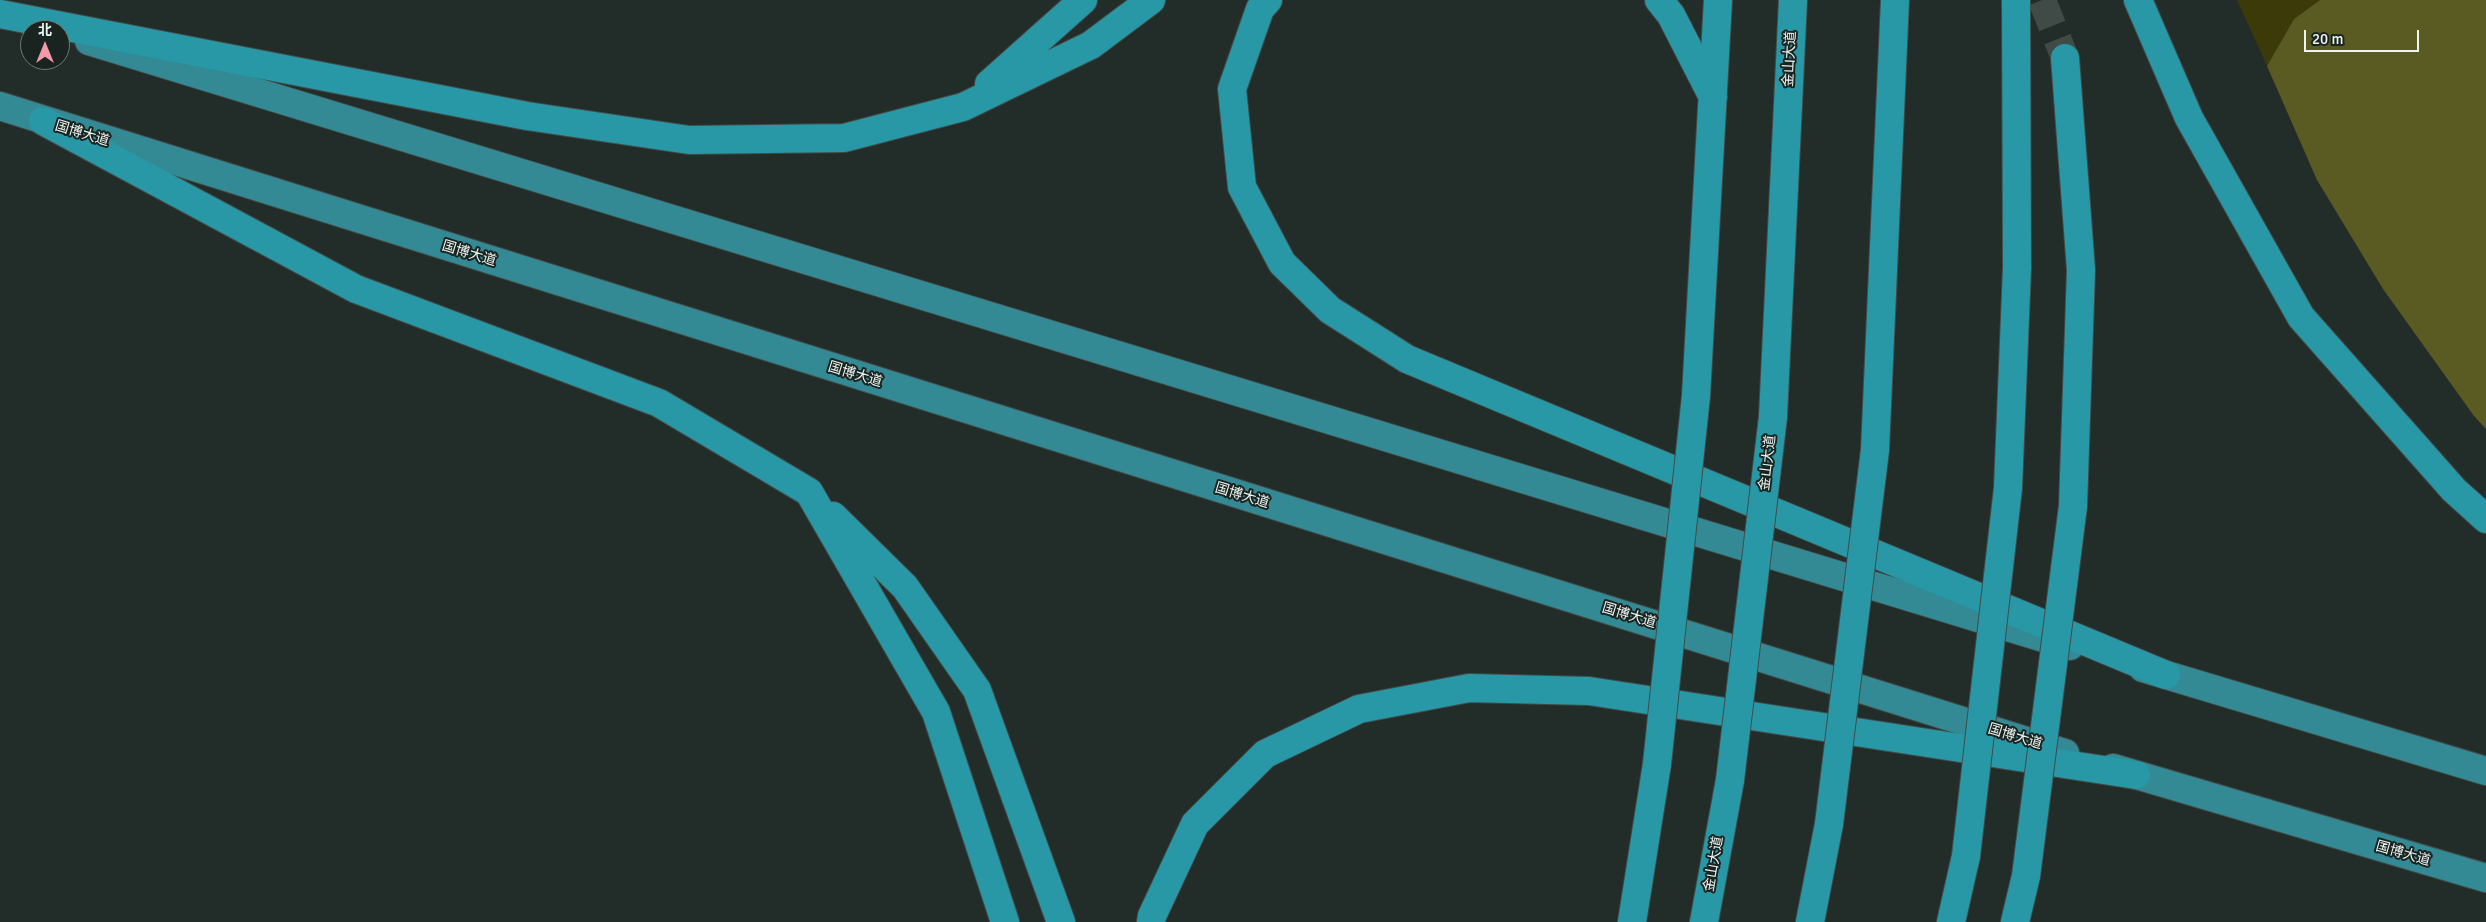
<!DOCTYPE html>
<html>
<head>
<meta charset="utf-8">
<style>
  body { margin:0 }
  #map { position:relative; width:2486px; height:922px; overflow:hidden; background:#222d2a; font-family:Signika,"Noto Sans SC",sans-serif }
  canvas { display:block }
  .north { position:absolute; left:20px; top:20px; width:50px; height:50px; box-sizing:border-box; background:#192421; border:1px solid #6e7875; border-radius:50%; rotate:0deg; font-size:14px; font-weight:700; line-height:20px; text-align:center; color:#edf5f2 }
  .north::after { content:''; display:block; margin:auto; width:18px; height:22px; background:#f39aaa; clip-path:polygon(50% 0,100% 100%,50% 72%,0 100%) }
  .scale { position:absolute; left:2304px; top:30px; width:115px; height:22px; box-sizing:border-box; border:2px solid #edf5f2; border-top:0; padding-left:6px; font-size:15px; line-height:18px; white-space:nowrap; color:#edf5f2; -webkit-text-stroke:4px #192421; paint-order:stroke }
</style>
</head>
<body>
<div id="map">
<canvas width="2486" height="922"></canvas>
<div class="north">北</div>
<div class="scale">20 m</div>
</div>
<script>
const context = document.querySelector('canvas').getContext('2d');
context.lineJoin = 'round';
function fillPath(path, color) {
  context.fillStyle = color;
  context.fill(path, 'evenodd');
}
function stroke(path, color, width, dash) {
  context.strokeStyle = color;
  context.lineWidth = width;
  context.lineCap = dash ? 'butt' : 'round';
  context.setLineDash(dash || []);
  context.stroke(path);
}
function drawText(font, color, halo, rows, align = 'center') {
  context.font = font + ' Signika,"Noto Sans SC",sans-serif';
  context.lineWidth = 4;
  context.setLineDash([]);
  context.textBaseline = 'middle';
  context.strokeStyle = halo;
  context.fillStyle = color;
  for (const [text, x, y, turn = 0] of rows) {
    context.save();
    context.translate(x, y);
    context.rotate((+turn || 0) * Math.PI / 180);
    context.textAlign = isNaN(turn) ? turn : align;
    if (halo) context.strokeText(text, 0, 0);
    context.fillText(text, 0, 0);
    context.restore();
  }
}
const green = new Path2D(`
  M 2237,0 L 2320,0 L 2294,19 L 2267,66 Z`);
const forest = new Path2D(`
  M 2320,0 L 2486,0 L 2486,429 L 2474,416 L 2383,289 L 2317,180 L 2267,66 L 2294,19 Z`);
const trunkTunnel = new Path2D(`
  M 2042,0 L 2065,58`);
const primary = new Path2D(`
  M 89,41 L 2070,646
  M 0,106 L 2065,753
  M 2143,668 L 2486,771
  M 2113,768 L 2486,878`);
const trunk = new Path2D(`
  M 1268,0 L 1260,9 L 1232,89 L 1242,187 L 1282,263 L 1330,310 L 1407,359 L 2166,675
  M 1659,0 L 1671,15 L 1713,97
  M 2138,0 L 2189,118 L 2301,317 L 2454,490 L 2486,519
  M 0,14 L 527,116 L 689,140 L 844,138 L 963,107 L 1091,45 L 1151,0
  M 2065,58 L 2081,270 L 2073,506
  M 989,84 L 1083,0
  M 43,121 L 356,289 L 659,403 L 809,492 L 936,712 L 1005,922
  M 1696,396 L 1718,0
  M 1773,417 L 1793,0
  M 1875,450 L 1895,0
  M 2008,488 L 2017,268 L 2016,0
  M 833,516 L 905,587 L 977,690 L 1061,922
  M 1151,922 L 1152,916 L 1195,824 L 1265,754 L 1359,709 L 1469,688 L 1589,691 L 2136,775
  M 1632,922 L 1657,764
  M 1704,922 L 1730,780
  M 1810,922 L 1829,824
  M 1951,922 L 1966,856
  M 2015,922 L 2026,876`);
const trunkBridge = new Path2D(`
  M 1657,764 L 1696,396
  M 1730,780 L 1773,417
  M 1829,824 L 1875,450
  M 1966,856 L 2008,488
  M 2026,876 L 2073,506`);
const streetNames = [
  ["金山大道",1790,59,-87],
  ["国博大道",82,134,17],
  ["国博大道",469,254,17],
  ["国博大道",855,375,17],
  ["金山大道",1768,463,-83],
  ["国博大道",1242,496,17],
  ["国博大道",1629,616,17],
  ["国博大道",2015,737,17],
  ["国博大道",2403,854,16],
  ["金山大道",1714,864,-80]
];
fillPath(green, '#3b3a08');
fillPath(forest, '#5a5a23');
stroke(trunkTunnel, '#404b48', 28, [28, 14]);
stroke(primary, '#414c49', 30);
stroke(trunk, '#414c49', 30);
stroke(primary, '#338a94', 28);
stroke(trunk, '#2898a7', 28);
stroke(trunkBridge, '#414c49', 30, []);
stroke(trunkBridge, '#2898a7', 28);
drawText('14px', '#edf5f2', '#192421', streetNames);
</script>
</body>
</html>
